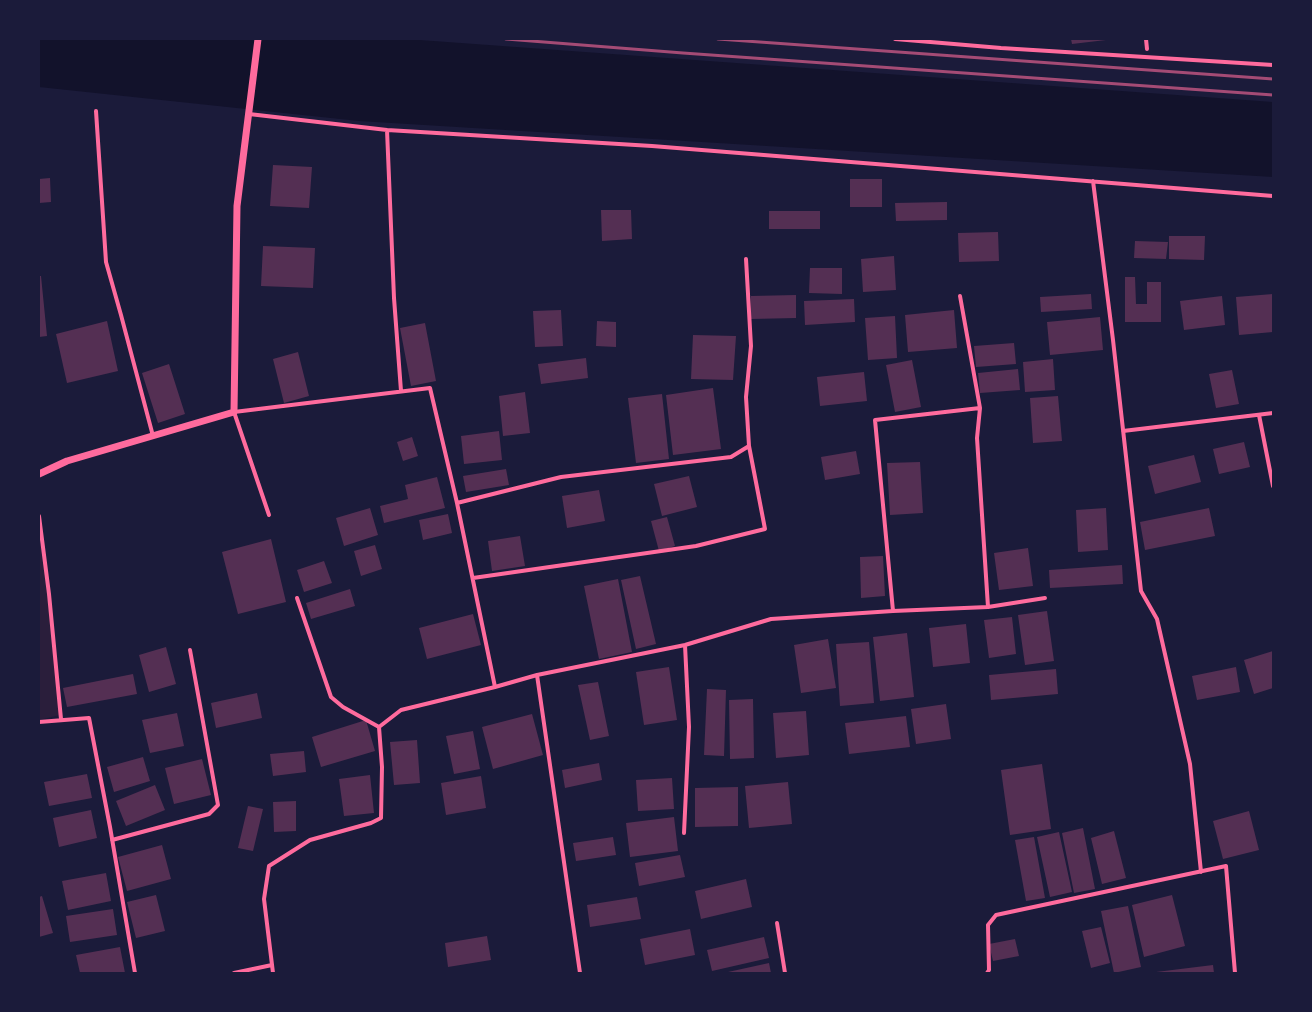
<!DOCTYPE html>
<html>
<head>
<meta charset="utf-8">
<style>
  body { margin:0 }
  #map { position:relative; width:1312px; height:1012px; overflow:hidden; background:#1b1b3a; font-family:"Work Sans",sans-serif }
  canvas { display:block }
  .frame { position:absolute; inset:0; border:40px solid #1b1b3a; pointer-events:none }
</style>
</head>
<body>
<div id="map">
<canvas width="1312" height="1012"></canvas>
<div class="frame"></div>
</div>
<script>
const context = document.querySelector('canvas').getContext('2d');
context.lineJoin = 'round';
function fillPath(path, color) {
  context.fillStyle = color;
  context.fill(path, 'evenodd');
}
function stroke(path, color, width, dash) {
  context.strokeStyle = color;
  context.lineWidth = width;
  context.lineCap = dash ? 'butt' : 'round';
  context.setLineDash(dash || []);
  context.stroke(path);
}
const green = new Path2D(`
  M 42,544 L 60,715 L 39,720 L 39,545 Z`);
const water = new Path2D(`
  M 39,39 L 406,39 L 1273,102 L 1273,177 L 359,121 L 39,87 Z`);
const building = new Path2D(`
  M 1071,39 L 1106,39 L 1106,40 L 1072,44 Z
  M 273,165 L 312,167 L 309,208 L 270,206 Z
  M 50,178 L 51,202 L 39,203 L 39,179 Z
  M 850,179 L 882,179 L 882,207 L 850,207 Z
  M 947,202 L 947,220 L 896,221 L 895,203 Z
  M 601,210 L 631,210 L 632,239 L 602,241 Z
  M 769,211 L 820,211 L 820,229 L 769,229 Z
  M 998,232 L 999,261 L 959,262 L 958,233 Z
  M 1169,236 L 1205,236 L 1204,260 L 1169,259 Z
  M 1135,241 L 1168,242 L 1166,259 L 1134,258 Z
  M 263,246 L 315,248 L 313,288 L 261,286 Z
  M 894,256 L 896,290 L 863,292 L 861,259 Z
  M 810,268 L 842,268 L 842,294 L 809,293 Z
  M 39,276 L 41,276 L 47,336 L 39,337 Z
  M 1125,277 L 1135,277 L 1136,304 L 1147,304 L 1147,282 L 1161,282 L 1161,322 L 1125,322 Z
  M 1091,294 L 1092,309 L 1041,312 L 1040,297 Z
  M 1273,294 L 1273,332 L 1239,335 L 1236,297 Z
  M 796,295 L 796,318 L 751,319 L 751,296 Z
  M 1222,296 L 1225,325 L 1184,330 L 1180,301 Z
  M 854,299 L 855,322 L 805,325 L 804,301 Z
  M 561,310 L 563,346 L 535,347 L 533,311 Z
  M 954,310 L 957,348 L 908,352 L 905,315 Z
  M 895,316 L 897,358 L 868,360 L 865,318 Z
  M 1100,317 L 1103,350 L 1050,355 L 1047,322 Z
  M 107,321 L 118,371 L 67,383 L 56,334 Z
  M 597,321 L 616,322 L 616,347 L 596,346 Z
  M 425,323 L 436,381 L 411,386 L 400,328 Z
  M 693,335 L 736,336 L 733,380 L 691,379 Z
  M 1014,343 L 1016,364 L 976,367 L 974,346 Z
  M 298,352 L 309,396 L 284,403 L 273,359 Z
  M 586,358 L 588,378 L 541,384 L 538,364 Z
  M 1053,359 L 1055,390 L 1025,392 L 1023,362 Z
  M 912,360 L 921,407 L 895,412 L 886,365 Z
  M 169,364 L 185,414 L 158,423 L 142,373 Z
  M 1018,369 L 1020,390 L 980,393 L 978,373 Z
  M 1232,370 L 1239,404 L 1216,408 L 1209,374 Z
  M 864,372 L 867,401 L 820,406 L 817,377 Z
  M 713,388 L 721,449 L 673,455 L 666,395 Z
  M 525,392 L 530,433 L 503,436 L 499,396 Z
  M 662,394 L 669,459 L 636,463 L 628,398 Z
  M 1058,396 L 1062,441 L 1033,443 L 1030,398 Z
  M 499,431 L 502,460 L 464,464 L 461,436 Z
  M 412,437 L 418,456 L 403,461 L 397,442 Z
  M 1244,442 L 1250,467 L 1219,474 L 1213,449 Z
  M 856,451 L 860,474 L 825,480 L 821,457 Z
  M 1194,455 L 1201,482 L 1155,494 L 1148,466 Z
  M 920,462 L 923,513 L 890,515 L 887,463 Z
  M 506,469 L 509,485 L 466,492 L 463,476 Z
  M 689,476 L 697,507 L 662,516 L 654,484 Z
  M 437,477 L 445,508 L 384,523 L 380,506 L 408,499 L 405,485 Z
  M 599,490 L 605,521 L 567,528 L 562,496 Z
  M 370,508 L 378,535 L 344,546 L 336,518 Z
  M 1106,508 L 1108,550 L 1078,552 L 1076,510 Z
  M 1209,508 L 1215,536 L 1145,550 L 1140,522 Z
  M 448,514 L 452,533 L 423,540 L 419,520 Z
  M 667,517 L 675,546 L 659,551 L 651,521 Z
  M 520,536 L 525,566 L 492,571 L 488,541 Z
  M 271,539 L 286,602 L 238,614 L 222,552 Z
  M 375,545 L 382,569 L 361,576 L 354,551 Z
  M 1028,548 L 1033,586 L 999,590 L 994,553 Z
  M 883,556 L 885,596 L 861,598 L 860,557 Z
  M 324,561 L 332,583 L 304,592 L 297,570 Z
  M 1122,565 L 1123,584 L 1050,588 L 1049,570 Z
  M 640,576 L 656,644 L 636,649 L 621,580 Z
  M 618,579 L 632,652 L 599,659 L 584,586 Z
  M 350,589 L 355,606 L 311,619 L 306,603 Z
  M 1047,611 L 1054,661 L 1025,665 L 1018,615 Z
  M 473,614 L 481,645 L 427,659 L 419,628 Z
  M 1012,617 L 1016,654 L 989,658 L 984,620 Z
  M 966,624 L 970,663 L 933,667 L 929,628 Z
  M 907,633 L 914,697 L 880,701 L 873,637 Z
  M 828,639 L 836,688 L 801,693 L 794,645 Z
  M 869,642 L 874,703 L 840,706 L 836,644 Z
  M 166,647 L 176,684 L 149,692 L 139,655 Z
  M 1273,651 L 1273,688 L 1254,694 L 1244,660 Z
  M 669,667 L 677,720 L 644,725 L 636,672 Z
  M 1236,667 L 1240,692 L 1197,700 L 1192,676 Z
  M 1056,669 L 1058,694 L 991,700 L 989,675 Z
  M 133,674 L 137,694 L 67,707 L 63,688 Z
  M 598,682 L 609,736 L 590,740 L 578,685 Z
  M 707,689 L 726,690 L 724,756 L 704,755 Z
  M 257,693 L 262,718 L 216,728 L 211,703 Z
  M 753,699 L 754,758 L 730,759 L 729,700 Z
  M 946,704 L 951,739 L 916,744 L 911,709 Z
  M 806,711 L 809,755 L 776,758 L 773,713 Z
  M 177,713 L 184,746 L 150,753 L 142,720 Z
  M 532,714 L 543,755 L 493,769 L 482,727 Z
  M 906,716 L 910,747 L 849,754 L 845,723 Z
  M 366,720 L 375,751 L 321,767 L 312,737 Z
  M 473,731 L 480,769 L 454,774 L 446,736 Z
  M 417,740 L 420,783 L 394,785 L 390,742 Z
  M 304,751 L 306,772 L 273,776 L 270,754 Z
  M 143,757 L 150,781 L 114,792 L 107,767 Z
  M 202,759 L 211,795 L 174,804 L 165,768 Z
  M 599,763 L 602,780 L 565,788 L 562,770 Z
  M 1042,764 L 1051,829 L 1010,835 L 1001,770 Z
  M 87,774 L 92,798 L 49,806 L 44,782 Z
  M 370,775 L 374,813 L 344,816 L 339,779 Z
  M 481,776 L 486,808 L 446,815 L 441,783 Z
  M 672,778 L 674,809 L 638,811 L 636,780 Z
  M 788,782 L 792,824 L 749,828 L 745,786 Z
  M 155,785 L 165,810 L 126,826 L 116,801 Z
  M 738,787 L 738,826 L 695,827 L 695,788 Z
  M 296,801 L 296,831 L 274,832 L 273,802 Z
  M 248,806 L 263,809 L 253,851 L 238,848 Z
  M 91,810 L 97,838 L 59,847 L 53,818 Z
  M 1249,811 L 1259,850 L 1223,859 L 1213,821 Z
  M 674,817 L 678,851 L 630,857 L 626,823 Z
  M 1083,828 L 1095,889 L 1074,893 L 1062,833 Z
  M 1114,831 L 1126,878 L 1102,884 L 1091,838 Z
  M 1059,832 L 1072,892 L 1050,897 L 1037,837 Z
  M 613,837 L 616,855 L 576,861 L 573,843 Z
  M 1034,837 L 1045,898 L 1026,901 L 1015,840 Z
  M 162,845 L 171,879 L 127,891 L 118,857 Z
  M 680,855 L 685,877 L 639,886 L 635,863 Z
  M 106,873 L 111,901 L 68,910 L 62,881 Z
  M 746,879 L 752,907 L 701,919 L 695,891 Z
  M 156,895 L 165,931 L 136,938 L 127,902 Z
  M 1172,895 L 1185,946 L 1144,957 L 1132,905 Z
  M 42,896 L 53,933 L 39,937 L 39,897 Z
  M 637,897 L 641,919 L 590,927 L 587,905 Z
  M 1128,906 L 1141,967 L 1114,973 L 1101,911 Z
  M 113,909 L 117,935 L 70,942 L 66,916 Z
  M 1101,927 L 1110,963 L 1091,968 L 1082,931 Z
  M 690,929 L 695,955 L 645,965 L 640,939 Z
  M 487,936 L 491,960 L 448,967 L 445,943 Z
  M 764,937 L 769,958 L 712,971 L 707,950 Z
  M 1015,939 L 1019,956 L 993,961 L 989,944 Z
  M 120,947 L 125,973 L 80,973 L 76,955 Z
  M 769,963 L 771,973 L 728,973 L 728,972 Z
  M 1213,965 L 1214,973 L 1156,973 L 1156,972 Z`);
const minor = new Path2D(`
  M 895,39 L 1001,48 L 1273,65
  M 1146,39 L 1147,49
  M 96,111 L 106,262 L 121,315 L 153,436
  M 249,114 L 387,130
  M 1093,181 L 1113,340 L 1141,591 L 1157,619 L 1190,764 L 1201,872
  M 746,259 L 751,346 L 746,397 L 749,446
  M 401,391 L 394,298 L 387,130 L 652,146 L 1273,196
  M 980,408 L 977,438 L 988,607
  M 1259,415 L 1273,486
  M 1123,431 L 1273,413
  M 457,503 L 561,477 L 731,457 L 749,446 L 765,529 L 696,546 L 473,578
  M 269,515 L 234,412 L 430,388 L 457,503 L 495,687 L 537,675 L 685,645 L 771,619 L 893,611 L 988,607 L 1045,598
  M 39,516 L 49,594 L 61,719
  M 297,598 L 331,697 L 343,707 L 379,727
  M 893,611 L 875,420 L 980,408 L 960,296
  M 537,675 L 580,973
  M 39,722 L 89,718 L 110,827 L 135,973
  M 684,833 L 689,727 L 685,645
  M 112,840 L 209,814 L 218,805 L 190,650
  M 777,923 L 785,973
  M 234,973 L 272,965
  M 273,973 L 264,899 L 269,866 L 310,840 L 371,823 L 381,818 L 382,767 L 379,727 L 401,710 L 495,687
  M 987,973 L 989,970 L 988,925 L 996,915 L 1226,866 L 1235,973`);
const tertiary = new Path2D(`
  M 39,474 L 67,461 L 234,412 L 237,206 L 258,39`);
const rail = new Path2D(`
  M 506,39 L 683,53 L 1273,95
  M 718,39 L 1273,79`);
fillPath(green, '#2a1e3b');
fillPath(water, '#12122b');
fillPath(building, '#542f53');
stroke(minor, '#ff6b9d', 4);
stroke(tertiary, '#ff6b9d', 7);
stroke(rail, '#a44b75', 3);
</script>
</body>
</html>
